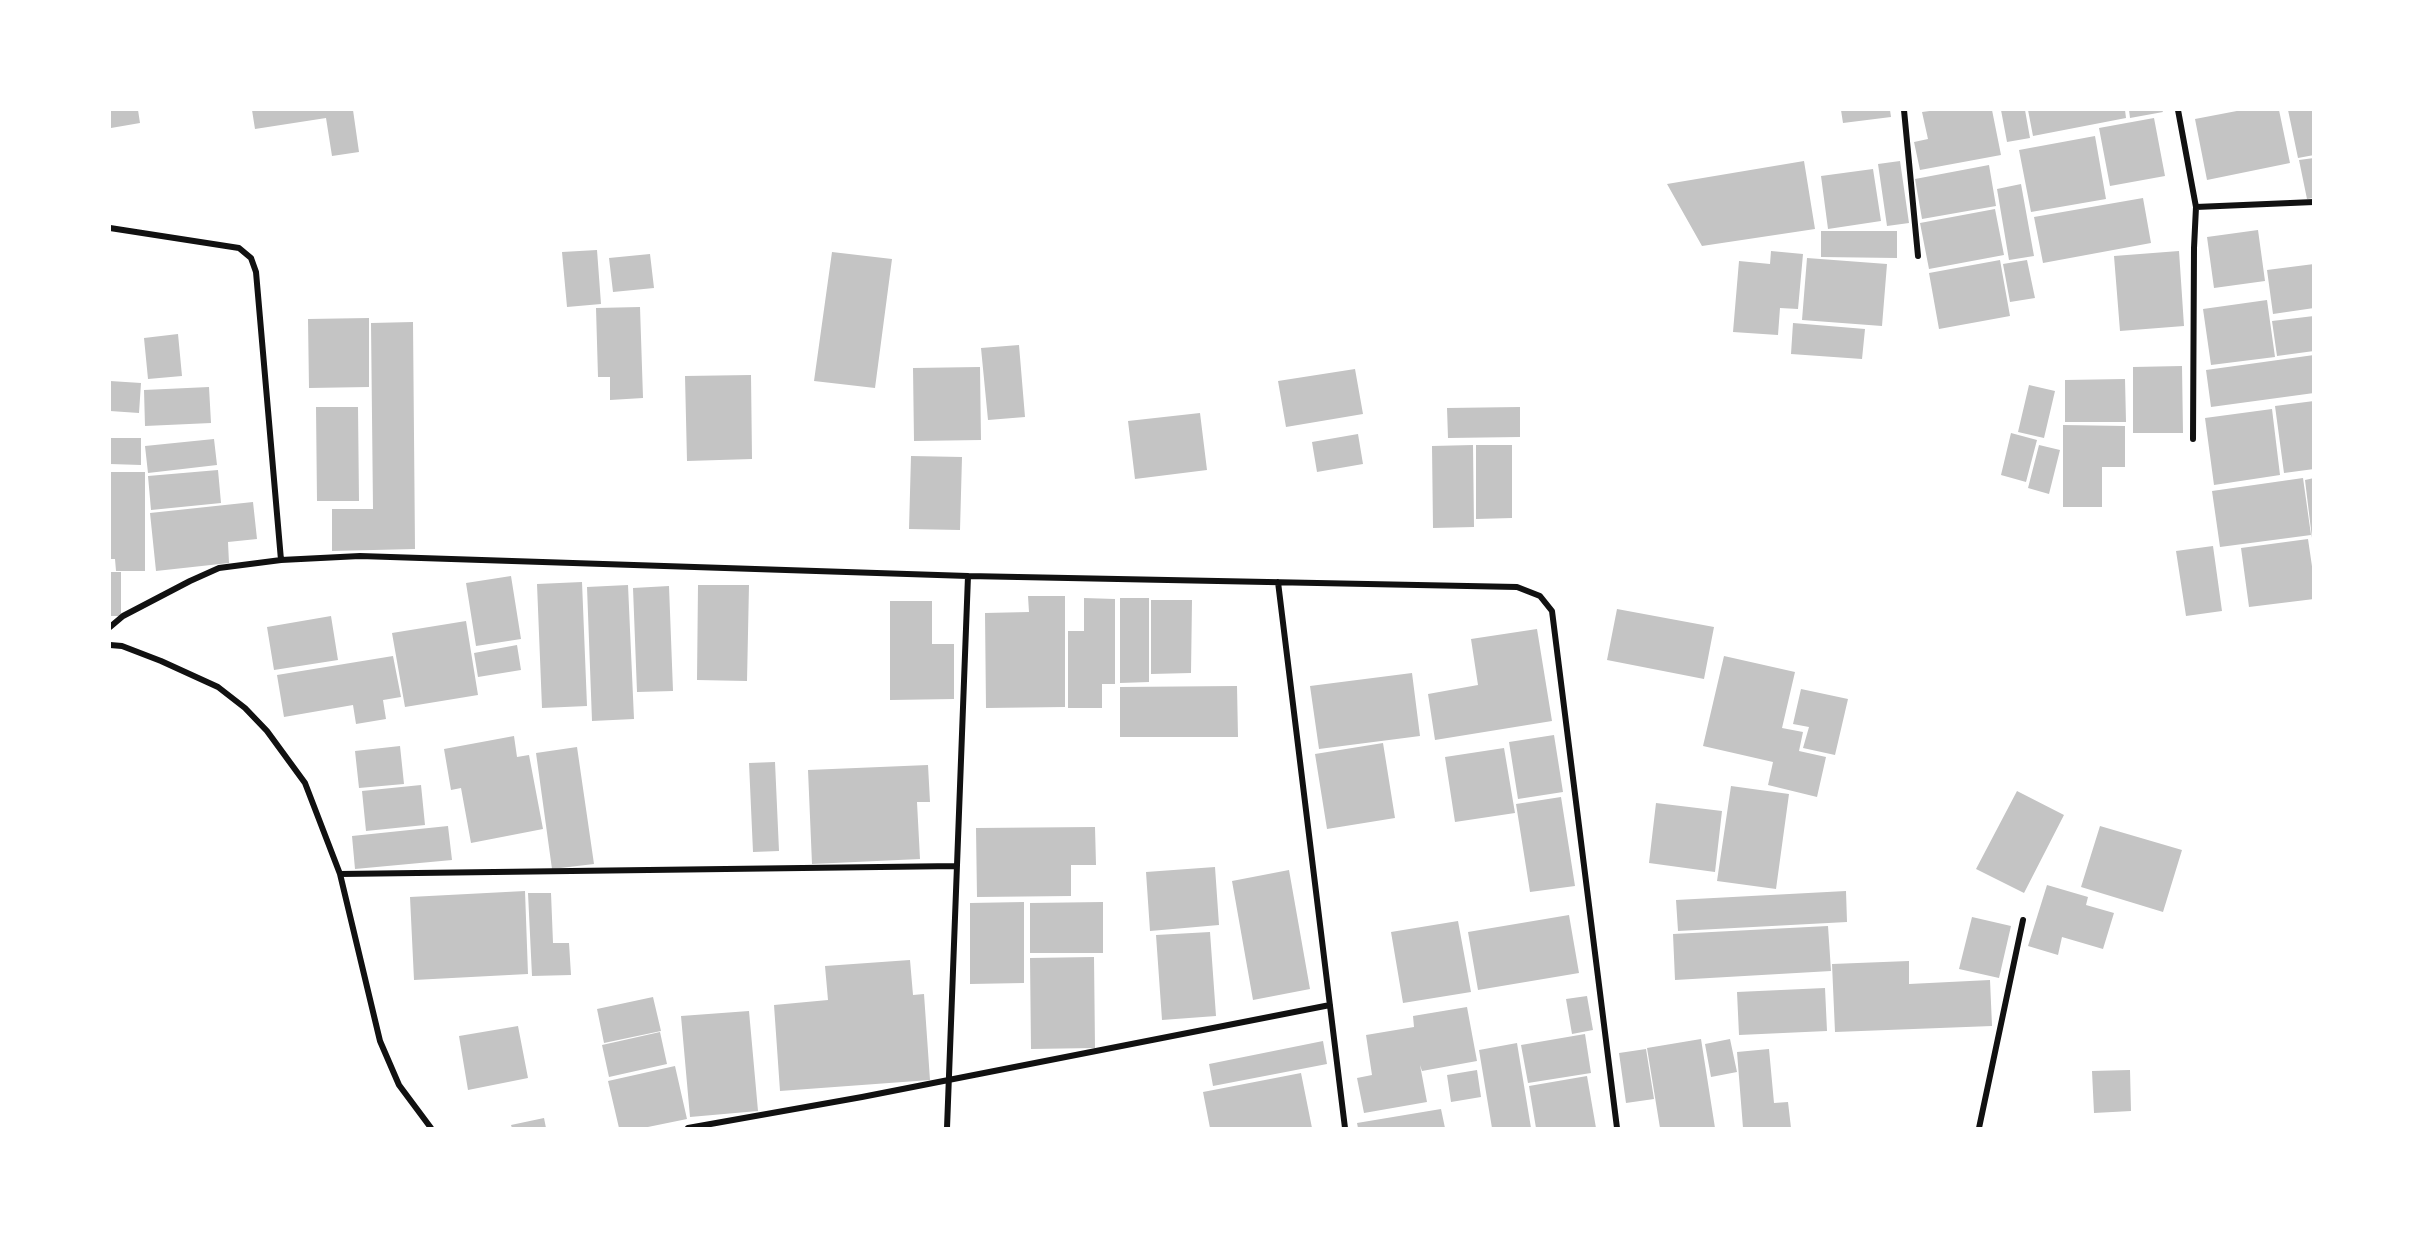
<!DOCTYPE html>
<html>
<head>
<meta charset="utf-8">
<style>
  body { margin:0 }
  #map { position:relative; width:2423px; height:1238px; overflow:hidden; background:#fff; font-family:Commissioner,sans-serif }
  canvas { display:block }
  .frame { position:absolute; inset:0; border:111px solid #fff; pointer-events:none }
</style>
</head>
<body>
<div id="map">
<canvas width="2423" height="1238"></canvas>
<div class="frame"></div>
</div>
<script>
const context = document.querySelector('canvas').getContext('2d');
context.lineJoin = 'round';
function fillPath(path, color) {
  context.fillStyle = color;
  context.fill(path, 'evenodd');
}
function stroke(path, color, width, dash) {
  context.strokeStyle = color;
  context.lineWidth = width;
  context.lineCap = dash ? 'butt' : 'round';
  context.setLineDash(dash || []);
  context.stroke(path);
}
const building = new Path2D(`
  M 110,110 L 138,110 L 140,123 L 111,128 Z
  M 252,110 L 353,110 L 359,152 L 332,156 L 326,118 L 255,129 Z
  M 1841,110 L 1890,110 L 1891,117 L 1843,123 Z
  M 1937,110 L 1992,110 L 2001,155 L 1920,170 L 1914,142 L 1928,139 L 1922,112 Z
  M 2001,110 L 2025,110 L 2030,138 L 2007,142 Z
  M 2028,110 L 2125,110 L 2126,118 L 2033,136 Z
  M 2129,110 L 2162,110 L 2163,112 L 2130,118 Z
  M 2242,110 L 2279,110 L 2290,163 L 2207,180 L 2195,119 Z
  M 2288,110 L 2314,110 L 2314,155 L 2298,158 Z
  M 2154,118 L 2165,176 L 2110,186 L 2099,128 Z
  M 2095,136 L 2106,199 L 2031,212 L 2019,150 Z
  M 2314,158 L 2314,198 L 2307,199 L 2299,160 Z
  M 1804,161 L 1815,229 L 1702,246 L 1667,184 Z
  M 1900,161 L 1909,223 L 1887,226 L 1878,164 Z
  M 1989,165 L 1996,206 L 1922,219 L 1915,179 Z
  M 1873,169 L 1881,221 L 1828,229 L 1821,176 Z
  M 2021,184 L 2034,256 L 2009,260 L 1997,189 Z
  M 2143,198 L 2151,243 L 2043,263 L 2034,217 Z
  M 1995,209 L 2004,255 L 1929,269 L 1920,223 Z
  M 2258,230 L 2265,281 L 2214,288 L 2207,237 Z
  M 1821,231 L 1897,231 L 1897,258 L 1821,257 Z
  M 597,250 L 601,304 L 567,307 L 562,252 Z
  M 1771,251 L 1803,254 L 1798,309 L 1780,308 L 1778,335 L 1733,332 L 1739,261 L 1770,264 Z
  M 2179,251 L 2184,326 L 2120,331 L 2114,256 Z
  M 832,252 L 892,259 L 875,388 L 814,381 Z
  M 650,254 L 654,288 L 613,292 L 609,258 Z
  M 1807,258 L 1887,264 L 1882,326 L 1802,320 Z
  M 2000,260 L 2010,316 L 1939,329 L 1929,273 Z
  M 2027,260 L 2035,298 L 2010,302 L 2003,264 Z
  M 2314,264 L 2314,308 L 2273,314 L 2267,270 Z
  M 2267,300 L 2275,357 L 2211,365 L 2203,309 Z
  M 640,307 L 643,398 L 610,400 L 610,377 L 598,377 L 596,308 Z
  M 2314,316 L 2314,351 L 2277,356 L 2272,321 Z
  M 369,318 L 369,387 L 309,388 L 308,319 Z
  M 413,322 L 415,549 L 332,551 L 332,509 L 373,509 L 371,323 Z
  M 1793,323 L 1865,329 L 1862,359 L 1791,354 Z
  M 178,334 L 182,376 L 148,379 L 144,338 Z
  M 1019,345 L 1025,417 L 988,420 L 981,348 Z
  M 2314,355 L 2314,393 L 2211,407 L 2206,370 Z
  M 2182,366 L 2183,433 L 2133,433 L 2133,367 Z
  M 980,367 L 981,440 L 914,441 L 913,368 Z
  M 1355,369 L 1363,414 L 1286,427 L 1278,381 Z
  M 751,375 L 752,459 L 687,461 L 685,376 Z
  M 2125,379 L 2126,422 L 2065,422 L 2065,380 Z
  M 110,381 L 141,383 L 139,413 L 110,411 Z
  M 2029,385 L 2055,391 L 2044,438 L 2018,432 Z
  M 209,387 L 211,423 L 145,426 L 144,390 Z
  M 2314,401 L 2314,469 L 2284,473 L 2275,406 Z
  M 316,407 L 358,407 L 359,501 L 317,501 Z
  M 1520,407 L 1520,437 L 1448,438 L 1447,408 Z
  M 2272,409 L 2280,475 L 2214,485 L 2205,418 Z
  M 1200,413 L 1207,470 L 1135,479 L 1128,421 Z
  M 2063,425 L 2125,426 L 2125,467 L 2102,467 L 2102,507 L 2063,507 Z
  M 2011,433 L 2037,440 L 2026,482 L 2001,475 Z
  M 1358,434 L 1363,464 L 1317,472 L 1312,442 Z
  M 110,438 L 141,438 L 141,465 L 110,464 Z
  M 214,439 L 217,465 L 148,473 L 145,446 Z
  M 1473,445 L 1474,527 L 1433,528 L 1432,446 Z
  M 1476,445 L 1512,445 L 1512,518 L 1476,519 Z
  M 2039,445 L 2060,450 L 2049,494 L 2028,488 Z
  M 911,456 L 962,457 L 960,530 L 909,529 Z
  M 218,470 L 221,503 L 151,510 L 148,476 Z
  M 110,472 L 145,472 L 145,571 L 116,571 L 115,559 L 110,559 Z
  M 2303,478 L 2311,535 L 2220,547 L 2212,491 Z
  M 2314,478 L 2314,538 L 2312,538 L 2305,480 Z
  M 253,502 L 257,539 L 228,542 L 229,563 L 156,571 L 150,513 Z
  M 2308,539 L 2314,580 L 2314,599 L 2249,607 L 2241,548 Z
  M 2213,546 L 2222,611 L 2186,616 L 2176,551 Z
  M 110,572 L 121,572 L 121,616 L 110,616 Z
  M 511,576 L 521,639 L 476,646 L 466,583 Z
  M 582,582 L 587,706 L 542,708 L 537,584 Z
  M 628,585 L 634,719 L 592,721 L 587,587 Z
  M 698,585 L 749,585 L 747,681 L 697,680 Z
  M 669,586 L 673,691 L 637,692 L 633,588 Z
  M 1028,596 L 1065,596 L 1065,707 L 986,708 L 985,613 L 1029,612 Z
  M 1084,598 L 1115,599 L 1115,684 L 1102,684 L 1102,708 L 1068,708 L 1068,631 L 1084,631 Z
  M 1120,598 L 1149,598 L 1149,682 L 1120,683 Z
  M 1151,600 L 1192,600 L 1191,673 L 1151,674 Z
  M 890,601 L 932,601 L 932,644 L 954,644 L 954,699 L 890,700 Z
  M 1617,609 L 1714,627 L 1704,679 L 1607,660 Z
  M 331,616 L 338,660 L 274,670 L 267,627 Z
  M 466,621 L 478,695 L 405,707 L 392,633 Z
  M 1537,629 L 1552,721 L 1435,740 L 1428,694 L 1478,685 L 1471,639 Z
  M 517,645 L 521,670 L 478,677 L 474,653 Z
  M 393,656 L 401,697 L 383,700 L 386,719 L 356,724 L 353,705 L 284,717 L 277,675 Z
  M 1724,656 L 1795,672 L 1782,728 L 1803,732 L 1799,751 L 1826,757 L 1817,797 L 1768,785 L 1773,762 L 1703,746 Z
  M 1412,673 L 1420,736 L 1319,749 L 1310,686 Z
  M 1237,686 L 1238,737 L 1120,737 L 1120,687 Z
  M 1801,689 L 1848,699 L 1835,755 L 1803,748 L 1809,727 L 1793,724 Z
  M 1554,735 L 1563,792 L 1518,799 L 1509,742 Z
  M 514,736 L 517,757 L 529,755 L 543,829 L 471,843 L 461,788 L 451,790 L 444,749 Z
  M 1383,743 L 1395,818 L 1327,829 L 1315,754 Z
  M 400,746 L 404,784 L 359,788 L 355,751 Z
  M 577,747 L 594,864 L 552,869 L 536,753 Z
  M 1504,748 L 1515,813 L 1455,822 L 1445,757 Z
  M 775,762 L 779,851 L 753,852 L 749,763 Z
  M 928,765 L 930,802 L 917,802 L 920,859 L 812,864 L 808,770 Z
  M 421,785 L 425,825 L 366,831 L 362,791 Z
  M 1731,786 L 1789,794 L 1776,889 L 1717,881 Z
  M 2017,791 L 2064,815 L 2024,893 L 1976,869 Z
  M 1561,797 L 1575,886 L 1530,892 L 1516,804 Z
  M 1656,803 L 1722,811 L 1715,872 L 1649,863 Z
  M 448,826 L 452,860 L 355,869 L 352,836 Z
  M 2100,826 L 2182,850 L 2163,912 L 2081,887 Z
  M 1095,827 L 1096,865 L 1071,865 L 1071,896 L 977,897 L 976,828 Z
  M 1215,867 L 1219,925 L 1150,931 L 1146,872 Z
  M 1289,870 L 1310,989 L 1253,1000 L 1232,881 Z
  M 2047,885 L 2088,897 L 2086,905 L 2114,913 L 2103,949 L 2062,937 L 2058,955 L 2028,946 Z
  M 525,891 L 528,974 L 414,980 L 410,897 Z
  M 1846,891 L 1847,922 L 1678,931 L 1676,900 Z
  M 528,893 L 551,893 L 553,943 L 569,943 L 571,975 L 532,976 Z
  M 1024,902 L 1024,983 L 970,984 L 970,903 Z
  M 1103,902 L 1103,953 L 1030,953 L 1030,903 Z
  M 1569,915 L 1579,973 L 1478,990 L 1468,932 Z
  M 1972,917 L 2011,926 L 1999,978 L 1959,969 Z
  M 1458,921 L 1471,992 L 1403,1003 L 1391,932 Z
  M 1828,926 L 1831,971 L 1675,980 L 1673,934 Z
  M 1210,932 L 1216,1016 L 1162,1020 L 1156,935 Z
  M 1094,957 L 1095,1048 L 1031,1049 L 1030,958 Z
  M 910,960 L 913,995 L 924,994 L 930,1080 L 780,1091 L 774,1005 L 828,1000 L 825,966 Z
  M 1909,961 L 1909,984 L 1990,980 L 1992,1026 L 1835,1032 L 1832,964 Z
  M 1825,988 L 1827,1031 L 1739,1035 L 1737,992 Z
  M 1587,996 L 1593,1030 L 1572,1034 L 1566,999 Z
  M 653,997 L 661,1031 L 604,1043 L 597,1009 Z
  M 1467,1007 L 1477,1061 L 1422,1071 L 1420,1065 L 1427,1102 L 1364,1113 L 1357,1078 L 1372,1075 L 1366,1035 L 1414,1027 L 1413,1016 Z
  M 749,1011 L 758,1111 L 690,1117 L 681,1016 Z
  M 518,1026 L 528,1078 L 468,1090 L 459,1036 Z
  M 660,1032 L 667,1064 L 609,1077 L 602,1045 Z
  M 1585,1034 L 1591,1073 L 1528,1083 L 1521,1045 Z
  M 1701,1039 L 1715,1128 L 1660,1128 L 1647,1048 Z
  M 1730,1039 L 1737,1072 L 1711,1077 L 1705,1044 Z
  M 1323,1041 L 1327,1064 L 1213,1086 L 1209,1064 Z
  M 1517,1043 L 1531,1128 L 1492,1128 L 1479,1050 Z
  M 1646,1049 L 1654,1099 L 1626,1103 L 1619,1053 Z
  M 1769,1049 L 1774,1103 L 1788,1102 L 1791,1128 L 1743,1128 L 1737,1052 Z
  M 675,1066 L 687,1119 L 643,1128 L 619,1128 L 608,1081 Z
  M 1477,1070 L 1481,1097 L 1451,1102 L 1447,1075 Z
  M 2130,1070 L 2131,1111 L 2094,1113 L 2092,1071 Z
  M 1301,1073 L 1312,1128 L 1210,1128 L 1203,1092 Z
  M 1587,1076 L 1596,1128 L 1536,1128 L 1529,1086 Z
  M 1441,1109 L 1445,1128 L 1358,1128 L 1357,1123 Z
  M 544,1118 L 546,1128 L 512,1128 L 511,1125 Z`);
const minor = new Path2D(`
  M 1904,110 L 1918,256
  M 2178,110 L 2196,207
  M 110,228 L 239,248 L 251,258 L 256,272 L 281,560
  M 2193,439 L 2194,248 L 2196,207 L 2314,202
  M 1278,582 L 1345,1128
  M 110,627 L 123,616 L 190,581 L 219,568 L 281,560 L 360,556 L 968,576 L 1517,587 L 1540,596 L 1552,611 L 1617,1128
  M 110,645 L 122,646 L 161,661 L 218,687 L 245,708 L 267,731 L 305,783 L 340,874 L 380,1041 L 399,1085 L 431,1128
  M 340,874 L 957,866
  M 688,1128 L 862,1097 L 1330,1005
  M 947,1128 L 968,576
  M 1979,1128 L 2023,920`);
fillPath(building, '#c4c4c4');
stroke(minor, '#111', 6);
</script>
</body>
</html>
